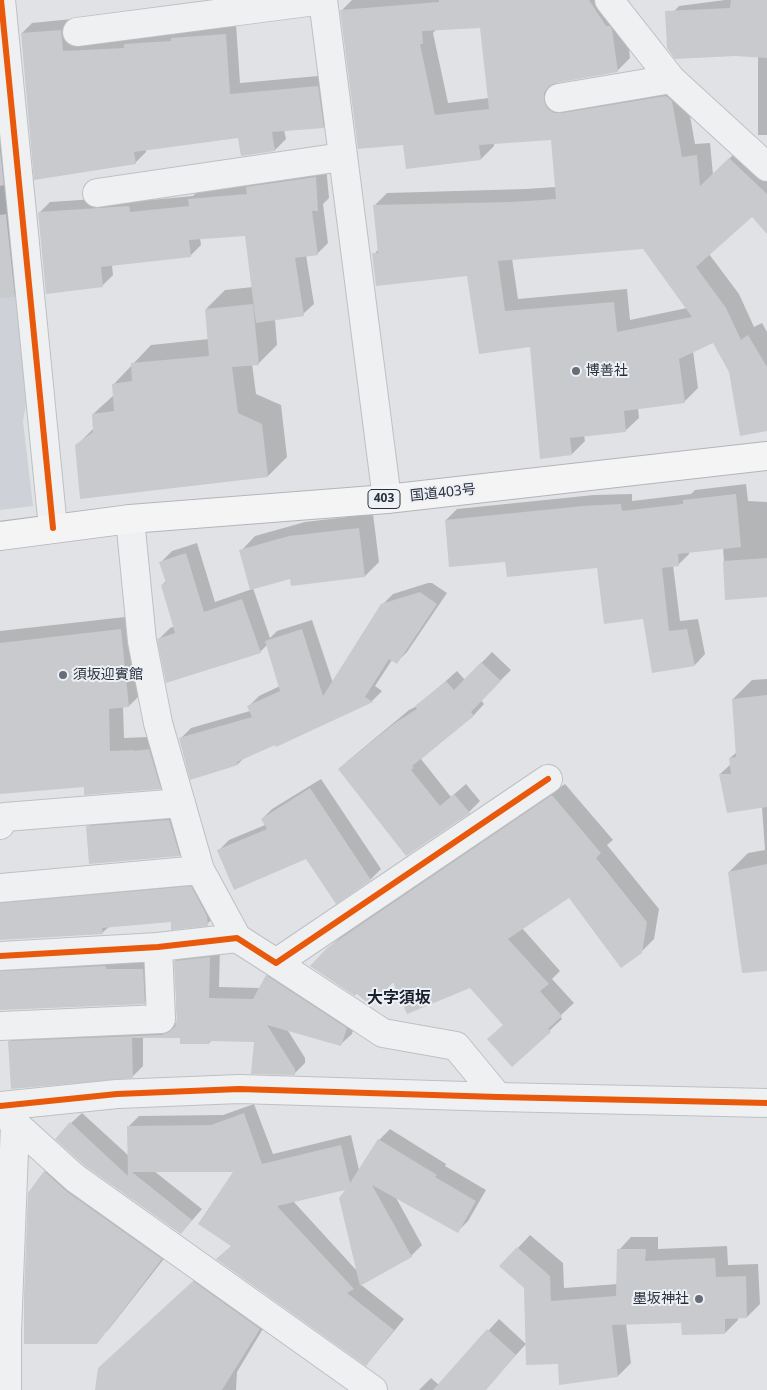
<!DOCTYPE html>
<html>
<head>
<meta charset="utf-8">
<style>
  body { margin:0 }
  canvas { display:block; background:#e0e2e5 }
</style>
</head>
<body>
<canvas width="767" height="1390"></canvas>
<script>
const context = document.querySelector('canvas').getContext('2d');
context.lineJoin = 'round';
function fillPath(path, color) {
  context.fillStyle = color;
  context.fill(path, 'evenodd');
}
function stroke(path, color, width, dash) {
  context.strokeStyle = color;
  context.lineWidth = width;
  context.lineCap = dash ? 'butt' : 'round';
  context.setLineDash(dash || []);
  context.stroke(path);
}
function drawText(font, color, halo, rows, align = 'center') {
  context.font = font + ' "Noto Sans","Noto Sans JP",sans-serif';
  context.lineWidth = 4;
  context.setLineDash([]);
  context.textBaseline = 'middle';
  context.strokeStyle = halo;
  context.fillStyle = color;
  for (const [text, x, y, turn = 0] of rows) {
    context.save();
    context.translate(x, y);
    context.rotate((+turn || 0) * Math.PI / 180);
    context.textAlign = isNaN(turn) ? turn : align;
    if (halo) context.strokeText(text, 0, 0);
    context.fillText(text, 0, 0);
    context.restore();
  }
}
const built = new Path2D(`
  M 0,133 L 28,394 L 23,421 L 33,506 L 0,510 Z`);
const shadow = new Path2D(`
  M 0,0 L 33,276 L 14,295 L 0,297 Z
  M 352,0 L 611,0 L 626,23 L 630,58 L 617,71 L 557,81 L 556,87 L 685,88 L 695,144 L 710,143 L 713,175 L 743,145 L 767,169 L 767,232 L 752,215 L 709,254 L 739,294 L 754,327 L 762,323 L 767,332 L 767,430 L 713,342 L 693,351 L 698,388 L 684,402 L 638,408 L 639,418 L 625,431 L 584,435 L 585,441 L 572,454 L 531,345 L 468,275 L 374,254 L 379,249 L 374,206 L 387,193 L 526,189 L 556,187 L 552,139 L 494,143 L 494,146 L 481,159 L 404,143 L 341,11 ZM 481,26 L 489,98 L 448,103 L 433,33 L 437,29 ZM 643,248 L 687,308 L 630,320 L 627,289 L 518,299 L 512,258 Z
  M 725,0 L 767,0 L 767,135 L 758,135 L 758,56 L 667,19 L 679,6 Z
  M 72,19 L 73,41 L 236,24 L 240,83 L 329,75 L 334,116 L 323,127 L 284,130 L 286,139 L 275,150 L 239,136 L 146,149 L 146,152 L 135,163 L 21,34 L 32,23 Z
  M 326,166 L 329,198 L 323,204 L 328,243 L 317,254 L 306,255 L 314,304 L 303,314 L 275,319 L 277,345 L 258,364 L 252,364 L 256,394 L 281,405 L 287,457 L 268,476 L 81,497 L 77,445 L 94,428 L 93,414 L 114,395 L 113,385 L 151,345 L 209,339 L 206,309 L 225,290 L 253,287 L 246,235 L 200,238 L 201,245 L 190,256 L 112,265 L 113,275 L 102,286 L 39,213 L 50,202 L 140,196 L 140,201 L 193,196 L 201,188 L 250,185 L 258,176 Z
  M 746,484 L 748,501 L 767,502 L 767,596 L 727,599 L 723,548 L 689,551 L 689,554 L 679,564 L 673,565 L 680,621 L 698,619 L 705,654 L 695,665 L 644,618 L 598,567 L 506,561 L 446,520 L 457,509 L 594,495 L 632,494 L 632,501 L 691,494 L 695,490 Z
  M 373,514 L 379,562 L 365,576 L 291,577 L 253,588 L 270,638 L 277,631 L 312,620 L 333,683 L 382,605 L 393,594 L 428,583 L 432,583 L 447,593 L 407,652 L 396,663 L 392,660 L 375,686 L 382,691 L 372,701 L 276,745 L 275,743 L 245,757 L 238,764 L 180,739 L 191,728 L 250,711 L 248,707 L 259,696 L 280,686 L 267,645 L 260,652 L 159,639 L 170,628 L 175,626 L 162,585 L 166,581 L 161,562 L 172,551 L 197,543 L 215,602 L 252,589 L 241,551 L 255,536 L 305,522 Z
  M 134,616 L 143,692 L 129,706 L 123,706 L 124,738 L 147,737 L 148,738 L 163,736 L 174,774 L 160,788 L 85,786 L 0,793 L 0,631 Z
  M 492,652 L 511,670 L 481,700 L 484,704 L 474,715 L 421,759 L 451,797 L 466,784 L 480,801 L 469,812 L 407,854 L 339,769 L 350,759 L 409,710 L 419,705 L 457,671 L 465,680 Z
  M 767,679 L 767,970 L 729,872 L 748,853 L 765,850 L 762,807 L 720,774 L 731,764 L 730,758 L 737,752 L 733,699 L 752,680 Z
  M 321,779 L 381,869 L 371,879 L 336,902 L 307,858 L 219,850 L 229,840 L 265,825 L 262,819 L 272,809 Z
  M 565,784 L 613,840 L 607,845 L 659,909 L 654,939 L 641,952 L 569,896 L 522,928 L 560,971 L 552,979 L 574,1003 L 560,1016 L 562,1019 L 512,1065 L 504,1024 L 471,987 L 394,981 L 371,1005 L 358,992 L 355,995 L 329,948 L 342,935 Z
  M 180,809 L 190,844 L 179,855 L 88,827 L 98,816 Z
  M 205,873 L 221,911 L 207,924 L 172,921 L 110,926 L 102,933 L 0,939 L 0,889 Z
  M 220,947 L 219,987 L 260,988 L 267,976 L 277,965 L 356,1017 L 352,1034 L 341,1044 L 287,1029 L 305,1058 L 305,1063 L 294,1074 L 255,1040 L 212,1040 L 209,1043 L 181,1037 L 143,1037 L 143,1066 L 132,1077 L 9,1042 L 20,1031 L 177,1023 L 175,961 L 186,951 Z
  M 0,949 L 157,956 L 158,989 L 144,1003 L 0,1009 Z
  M 254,1104 L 273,1154 L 351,1135 L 359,1170 L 379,1140 L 390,1129 L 446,1164 L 445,1166 L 486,1190 L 468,1221 L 458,1231 L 395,1196 L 422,1245 L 411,1256 L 360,1284 L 404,1319 L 376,1353 L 366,1364 L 232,1246 L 236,1171 L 154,1171 L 202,1209 L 181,1233 L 71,1123 L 82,1113 L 129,1156 L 128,1127 L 139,1116 L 223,1115 ZM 347,1188 L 358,1272 L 293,1201 Z
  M 0,1109 L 10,1120 L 0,1390 Z
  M 58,1159 L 174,1246 L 109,1329 L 96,1342 L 24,1342 L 29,1193 L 45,1172 Z
  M 530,1235 L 563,1263 L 564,1288 L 618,1284 L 619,1250 L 631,1237 L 658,1237 L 658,1249 L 727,1246 L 728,1265 L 758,1264 L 760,1304 L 747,1317 L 738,1317 L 738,1320 L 725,1333 L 682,1322 L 626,1324 L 631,1363 L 618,1376 L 559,1363 L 525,1287 L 501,1266 Z
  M 205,1271 L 270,1317 L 237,1372 L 236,1390 L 96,1390 L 111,1357 Z
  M 499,1319 L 526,1344 L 484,1390 L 419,1390 L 431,1378 L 439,1385 Z`);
const building = new Path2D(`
  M 439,0 L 589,0 L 606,26 L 610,26 L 612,29 L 618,72 L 556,83 L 549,86 L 544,93 L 544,101 L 547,108 L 554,113 L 562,113 L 666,96 L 672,101 L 682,157 L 697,155 L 700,186 L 729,158 L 767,194 L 767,234 L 752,217 L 696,267 L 726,308 L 741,340 L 748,335 L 767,367 L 767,431 L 740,436 L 729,372 L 713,343 L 679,359 L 685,403 L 624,411 L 626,432 L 570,438 L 572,455 L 540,459 L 530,347 L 479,354 L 467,276 L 376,286 L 372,253 L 378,253 L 373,205 L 512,202 L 556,199 L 551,140 L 479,145 L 481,160 L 406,169 L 403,145 L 358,149 L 340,10 L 439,2 ZM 480,28 L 489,109 L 435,115 L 420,44 L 423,44 L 422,31 ZM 643,249 L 692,317 L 617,332 L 614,302 L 505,311 L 498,261 Z
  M 731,0 L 767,0 L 767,58 L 735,56 L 675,59 L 667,48 L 665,11 L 730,8 Z
  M 61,30 L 63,51 L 124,48 L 124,44 L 171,41 L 171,38 L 226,34 L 230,94 L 318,86 L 324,128 L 272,132 L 275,151 L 241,156 L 238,138 L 134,152 L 136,164 L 34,180 L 21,33 Z
  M 0,149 L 4,185 L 0,186 Z
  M 316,177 L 318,211 L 312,211 L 318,255 L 295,258 L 304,316 L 256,323 L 245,236 L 189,240 L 191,257 L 101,267 L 103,287 L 46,294 L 38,212 L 129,206 L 130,212 L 189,206 L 188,199 L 247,194 L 246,187 Z
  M 6,214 L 15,297 L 0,298 L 0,215 Z
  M 253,304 L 259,365 L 232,367 L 238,413 L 262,424 L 268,477 L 80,499 L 75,445 L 93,432 L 92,414 L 114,411 L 112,384 L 132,381 L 131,363 L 209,356 L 205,309 Z
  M 736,494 L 741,547 L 678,554 L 679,566 L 662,568 L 669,631 L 687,629 L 695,666 L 652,673 L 643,619 L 604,624 L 597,568 L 507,577 L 505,562 L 449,567 L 445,520 L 583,506 L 621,504 L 622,511 L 683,504 L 683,500 Z
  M 359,528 L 365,577 L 291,586 L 290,579 L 250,590 L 239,550 L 289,536 Z
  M 186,553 L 204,612 L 242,599 L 261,653 L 166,683 L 157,639 L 175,633 L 161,585 L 166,583 L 159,562 Z
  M 767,558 L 767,597 L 725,600 L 723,561 Z
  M 420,592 L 437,604 L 397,664 L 389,659 L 365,697 L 373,702 L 276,747 L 275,745 L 237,762 L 238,765 L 190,780 L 179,738 L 252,717 L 247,706 L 280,691 L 265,641 L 302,629 L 323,696 L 381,604 Z
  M 121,629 L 129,707 L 109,709 L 110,751 L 134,750 L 134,751 L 149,749 L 161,789 L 84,795 L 84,787 L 0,794 L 0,643 Z
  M 481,662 L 501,681 L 471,712 L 474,716 L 412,766 L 414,768 L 411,770 L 440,806 L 454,794 L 470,813 L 406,856 L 338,769 L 395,723 L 417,709 L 415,706 L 446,681 L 454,690 Z
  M 767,695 L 767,807 L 727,813 L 719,774 L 731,774 L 729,758 L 736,757 L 732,699 Z
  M 310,788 L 371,880 L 336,904 L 306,859 L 234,890 L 217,850 L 267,829 L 261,819 Z
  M 552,795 L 601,853 L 596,858 L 647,922 L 642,953 L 621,968 L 569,898 L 508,939 L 549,984 L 540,991 L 562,1016 L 548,1029 L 551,1032 L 512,1067 L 487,1039 L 503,1025 L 470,988 L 407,1014 L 393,982 L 371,1006 L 356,993 L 355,996 L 310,966 L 328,947 Z
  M 169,820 L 180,856 L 89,864 L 86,826 Z
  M 767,864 L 767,971 L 742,973 L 728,872 Z
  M 191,886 L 207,916 L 208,926 L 171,930 L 171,922 L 102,928 L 103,934 L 0,940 L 0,903 Z
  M 210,957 L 209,998 L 253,999 L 266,975 L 347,1028 L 341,1046 L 267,1025 L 295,1069 L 295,1075 L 251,1074 L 254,1042 L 209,1041 L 209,1044 L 180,1044 L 180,1038 L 132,1038 L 133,1078 L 11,1089 L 8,1041 L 162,1035 L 169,1032 L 175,1027 L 177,1018 L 174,961 Z
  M 106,966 L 106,969 L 143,969 L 145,1004 L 0,1010 L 0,971 Z
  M 244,1113 L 262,1164 L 341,1145 L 350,1183 L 378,1139 L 437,1175 L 435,1177 L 476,1201 L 458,1233 L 372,1185 L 412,1257 L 360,1286 L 339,1198 L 345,1190 L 277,1206 L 354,1289 L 347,1293 L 394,1330 L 366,1366 L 216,1259 L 231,1246 L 198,1224 L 233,1172 L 132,1172 L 192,1220 L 181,1234 L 85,1166 L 55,1139 L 70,1122 L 128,1176 L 127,1126 L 211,1125 Z
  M 44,1171 L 66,1191 L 162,1259 L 97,1344 L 24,1344 L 24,1296 L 28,1193 Z
  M 517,1247 L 550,1276 L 551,1301 L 616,1296 L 617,1249 L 646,1249 L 645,1261 L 715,1258 L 716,1277 L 746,1276 L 747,1318 L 725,1319 L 725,1334 L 682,1335 L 681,1323 L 612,1325 L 618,1377 L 559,1385 L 558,1364 L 526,1365 L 524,1288 L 499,1266 Z
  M 193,1281 L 260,1329 L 222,1390 L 95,1390 L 98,1368 Z
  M 487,1329 L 516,1355 L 486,1390 L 433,1390 Z`);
const minor = new Path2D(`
  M 1,0 L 53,528
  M 323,0 L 387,499
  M 609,0 L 671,79 L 767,167
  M 77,32 L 323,0
  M 559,98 L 671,79
  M 97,193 L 342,157
  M 130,519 L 142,641 L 158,723 L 200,870 L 237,938
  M 0,825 L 5,817 L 181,803
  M 0,888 L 200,870
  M 0,956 L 158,947 L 237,938 L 276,963 L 548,779
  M 276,963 L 383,1033 L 456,1046 L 498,1097
  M 0,1026 L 161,1019 L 158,947
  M 0,1106 L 117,1094 L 239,1089 L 498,1097 L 767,1103
  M 0,1110 L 75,1178 L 373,1390
  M 7,1390 L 7,1331 L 15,1125`);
const trunk = new Path2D(`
  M 0,536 L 130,519 L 387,499 L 767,456`);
const cycleway = new Path2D(`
  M 1,0 L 53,528
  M 0,956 L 158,947 L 237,938 L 276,963 L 548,779
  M 0,1106 L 117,1094 L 239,1089 L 498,1097 L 767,1103`);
const markers = [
  [576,371,5,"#686e78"],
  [63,675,5,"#686e78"],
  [699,1299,5,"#686e78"]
];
const shields = [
  [384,499,32]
];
const shieldNames = [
  ["403",384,499]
];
const poiNames = [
  ["博善社",586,371],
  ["須坂迎賓館",73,675],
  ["墨坂神社",689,1299,"right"]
];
const streetNames = [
  ["国道403号",443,493,-6]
];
const quarterNames = [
  ["大字須坂",399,998]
];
fillPath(built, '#ced2d8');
fillPath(shadow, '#0003');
fillPath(building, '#c8cacd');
stroke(minor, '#bec0c3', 30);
stroke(trunk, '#b2b5ba', 30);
stroke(minor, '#eff0f1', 28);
stroke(trunk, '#f4f4f5', 28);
stroke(cycleway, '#e8590c', 6);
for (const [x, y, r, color] of markers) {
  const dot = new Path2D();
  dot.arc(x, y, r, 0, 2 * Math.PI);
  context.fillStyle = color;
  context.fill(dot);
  stroke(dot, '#edf0f5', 2);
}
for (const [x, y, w] of shields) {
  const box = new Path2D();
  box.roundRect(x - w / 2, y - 9.5, w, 19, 4);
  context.fillStyle = '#edf0f5';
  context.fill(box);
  stroke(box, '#28303d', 1);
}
drawText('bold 12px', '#28303d', null, shieldNames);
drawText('14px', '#28303d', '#edf0f5', poiNames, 'left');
drawText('14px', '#28303d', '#edf0f5', streetNames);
drawText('bold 16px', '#1a212e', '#edf0f5', quarterNames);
</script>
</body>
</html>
